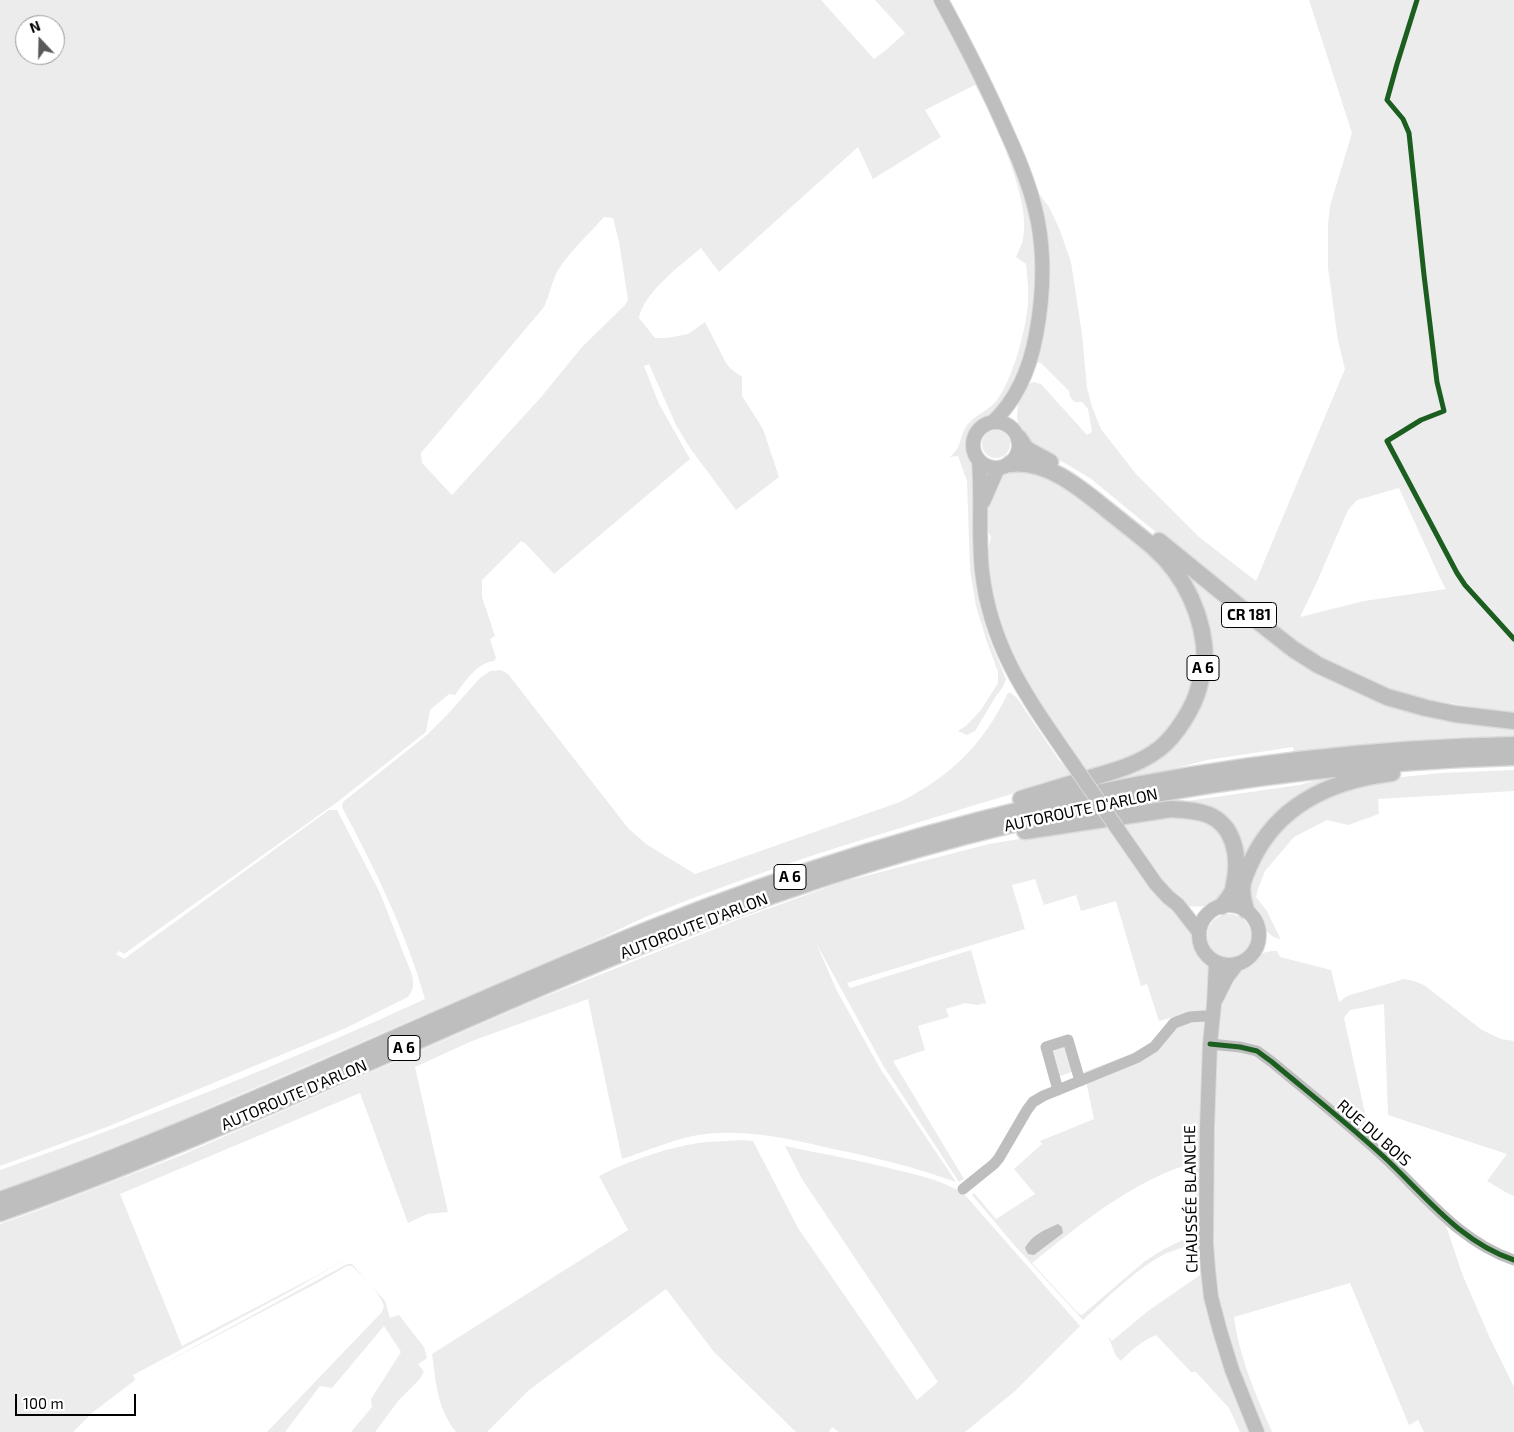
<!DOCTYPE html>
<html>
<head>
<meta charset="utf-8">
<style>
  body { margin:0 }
  #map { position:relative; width:1514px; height:1432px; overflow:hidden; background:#fff; font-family:"Exo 2",sans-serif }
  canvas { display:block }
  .north { position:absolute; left:15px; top:15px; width:50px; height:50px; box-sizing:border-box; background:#fff; border:1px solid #999; border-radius:50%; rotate:339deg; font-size:14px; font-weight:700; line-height:20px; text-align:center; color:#000 }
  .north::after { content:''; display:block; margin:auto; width:18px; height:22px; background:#595959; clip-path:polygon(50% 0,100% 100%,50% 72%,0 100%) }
  .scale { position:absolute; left:15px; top:1394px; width:121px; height:22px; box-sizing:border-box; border:2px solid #000; border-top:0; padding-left:6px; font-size:15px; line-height:18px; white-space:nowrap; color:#000; -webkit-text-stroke:4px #fff; paint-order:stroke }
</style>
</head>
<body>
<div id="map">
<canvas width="1514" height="1432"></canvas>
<div class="north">N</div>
<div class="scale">100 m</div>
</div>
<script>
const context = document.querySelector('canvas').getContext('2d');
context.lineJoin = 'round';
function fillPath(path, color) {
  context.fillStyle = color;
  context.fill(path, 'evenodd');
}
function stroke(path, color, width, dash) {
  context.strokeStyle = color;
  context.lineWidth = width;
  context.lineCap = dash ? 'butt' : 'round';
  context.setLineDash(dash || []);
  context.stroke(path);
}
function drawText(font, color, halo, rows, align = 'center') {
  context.font = font + ' "Exo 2",sans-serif';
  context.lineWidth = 5;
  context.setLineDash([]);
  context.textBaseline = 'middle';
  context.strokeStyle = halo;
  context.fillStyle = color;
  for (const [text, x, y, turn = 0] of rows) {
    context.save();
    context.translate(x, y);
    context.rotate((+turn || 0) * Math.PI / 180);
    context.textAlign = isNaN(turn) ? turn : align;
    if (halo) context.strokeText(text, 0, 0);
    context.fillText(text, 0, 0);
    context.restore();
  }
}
const green = new Path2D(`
  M 0,0 L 821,0 L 874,59 L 886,50 L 905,33 L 875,0 L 950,0 L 990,79 L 1021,150 L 1037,191 L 1049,207 L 1059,228 L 1071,262 L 1082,334 L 1087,388 L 1092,407 L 1101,429 L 1136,474 L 1199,537 L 1256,581 L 1345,369 L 1338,341 L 1328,268 L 1328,225 L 1330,206 L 1352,133 L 1309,0 L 1514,0 L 1514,713 L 1431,700 L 1387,689 L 1348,673 L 1296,644 L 1186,557 L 1090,478 L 1063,462 L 1036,452 L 1019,427 L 1017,418 L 1019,388 L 993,416 L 985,418 L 974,427 L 969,435 L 968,443 L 968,451 L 975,465 L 978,480 L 973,552 L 980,606 L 989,638 L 1006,679 L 1003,687 L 996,696 L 975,731 L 967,735 L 958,731 L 966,726 L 981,710 L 998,683 L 998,672 L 986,639 L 976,606 L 970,570 L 967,481 L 958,456 L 950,457 C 964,445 958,436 968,424 C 976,414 989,411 997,400 C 1013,378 1026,330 1028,303 C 1029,290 1027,277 1026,264 L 1016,257 C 1018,252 1022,245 1023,239 C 1032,202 994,118 975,85 L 925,110 L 941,137 L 873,179 L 858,147 L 719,272 L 701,248 C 682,264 643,293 639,318 L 655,338 L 667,338 L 688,334 L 705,322 L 726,363 L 731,369 L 742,377 L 742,396 L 763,429 L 779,477 L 736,510 L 690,448 L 676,425 L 649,364 L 644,366 L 659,404 L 690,459 L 554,574 L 526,544 L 521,541 L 482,580 L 482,597 L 495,636 L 490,639 L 496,658 L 494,661 C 476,663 466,681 455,695 L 449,694 L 430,710 L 426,732 L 336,803 L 124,954 L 119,951 L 116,954 L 124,959 L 329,810 L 337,810 L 380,893 L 412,975 C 414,984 414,989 408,997 L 346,1028 L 107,1127 L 0,1166 ZM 25,25 L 55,25 L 55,55 L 25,55 ZM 604,217 L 613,218 L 619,242 L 628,300 L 625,305 L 582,347 L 542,396 L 452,495 L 422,463 L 421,453 L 544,307 C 549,296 551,285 556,274 C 565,256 590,233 604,217 ZM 1029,362 L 1041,363 L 1069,391 L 1070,397 L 1075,402 L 1082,402 L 1088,409 L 1092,432 L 1087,435 L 1041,384 L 1034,382 L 1020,387 ZM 1399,488 L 1440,578 L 1446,589 L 1364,601 L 1300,617 L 1316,584 L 1348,510 L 1357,500 Z
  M982 444a14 14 0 1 1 28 0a14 14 0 1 1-28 0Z
  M 1026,466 L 1081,495 L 1150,553 L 1180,588 L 1198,637 L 1196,677 L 1174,724 L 1146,751 L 1087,774 L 1023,678 L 1010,652 L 993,609 L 986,558 L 991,537 L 985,526 L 988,503 L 1001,474 L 1014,468 Z
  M 1168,556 L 1221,603 L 1288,655 L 1455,722 L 1514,727 L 1514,736 L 1444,738 L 1294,752 L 1293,747 L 1207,760 L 1169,770 L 1083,786 L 1162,752 L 1209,662 Z
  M 501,670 L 508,674 L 628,828 L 646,844 L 695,874 L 900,802 C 952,775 982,746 1008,693 L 1011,693 L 1017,698 L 1059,760 L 1068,768 L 1074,777 C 1018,791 962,809 907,826 C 820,852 734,881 650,915 C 629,924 609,935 588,944 L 169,1125 L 49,1172 L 0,1190 L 0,1170 C 144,1119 286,1063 425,999 C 406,932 375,869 342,807 L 343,802 L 428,734 L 447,715 L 480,678 L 490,671 Z
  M 1514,770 L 1514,791 L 1378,799 L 1379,814 L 1348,825 L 1327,820 L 1294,837 L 1265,871 L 1258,889 L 1256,897 L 1267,911 L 1280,938 L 1279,939 L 1272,936 L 1262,927 L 1256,914 L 1249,906 L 1245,890 L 1271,838 L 1313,802 L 1375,780 L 1440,773 Z
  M 1353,776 L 1299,800 L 1239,879 L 1223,820 L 1098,813 L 1172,800 L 1173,803 L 1300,785 L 1320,779 Z
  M 1194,816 L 1215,827 L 1226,840 L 1231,876 L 1221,902 C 1206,908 1194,907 1179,905 L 1192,928 L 1196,947 L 1201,956 L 1208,963 L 1215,974 C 1225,972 1236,970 1245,965 C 1259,960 1258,950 1277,951 L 1280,957 L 1331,970 L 1339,1002 L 1347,996 L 1404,979 L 1414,981 L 1424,985 L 1482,1030 L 1501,1039 L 1514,1041 L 1514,1196 L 1507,1193 L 1487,1181 L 1507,1154 L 1388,1115 L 1384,1004 L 1350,1010 L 1344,1018 L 1370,1136 L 1367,1141 L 1395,1175 L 1446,1226 L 1463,1276 L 1489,1336 L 1514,1387 L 1514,1432 L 1424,1432 L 1418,1420 L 1409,1425 L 1350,1283 L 1234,1317 C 1239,1357 1256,1395 1272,1432 L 1240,1432 L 1229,1408 L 1196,1372 L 1191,1372 L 1156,1335 C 1142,1341 1131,1350 1121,1361 L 1116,1356 L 1108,1336 L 1112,1341 L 1148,1311 L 1200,1275 L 1197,1244 C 1187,1246 1177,1249 1167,1253 C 1138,1267 1107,1298 1083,1320 L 1015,1246 L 972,1195 L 974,1193 L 996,1219 L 1035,1194 L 1014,1169 L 1042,1144 L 1040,1141 L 1094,1119 L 1084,1072 L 1134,1053 L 1152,1043 L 1174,1023 L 1173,1017 L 1159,1021 L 1147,984 L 1141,986 L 1116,901 L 1081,911 L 1076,895 L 1044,905 L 1035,879 L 1012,885 L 1025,929 L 847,983 L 850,988 L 971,950 L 986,1003 L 977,1005 L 965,1003 L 946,1009 L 949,1017 L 918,1026 L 925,1050 L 893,1061 L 964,1179 L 959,1182 L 884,1067 L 816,943 L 837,991 L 881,1070 L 956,1182 C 917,1168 878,1158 838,1150 C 795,1140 750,1129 705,1134 C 675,1138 650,1150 622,1159 L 588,999 L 472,1041 L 415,1067 L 448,1212 L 427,1214 L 408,1223 L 360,1093 L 120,1194 L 182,1346 L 314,1277 L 358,1252 L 293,1290 L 133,1375 L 135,1380 L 92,1413 L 73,1432 L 0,1432 L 0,1224 L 34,1212 L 182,1155 L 534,1001 L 737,920 L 842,882 L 989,844 L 1139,819 ZM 1196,1162 L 1194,1230 L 1189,1237 L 1164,1249 L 1145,1261 L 1082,1315 L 1078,1313 L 1032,1263 C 1082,1223 1133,1180 1196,1162 Z
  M1207 936a22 22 0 1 1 44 0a22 22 0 1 1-44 0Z
  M 1068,1040 L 1077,1070 L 1055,1078 L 1046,1047 Z
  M 743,1140 L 753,1141 L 798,1228 L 917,1400 L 938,1382 L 802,1179 L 785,1146 C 824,1154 862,1161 901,1171 C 922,1176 947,1182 965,1195 L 1080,1326 L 1015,1391 L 965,1432 L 839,1432 L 832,1427 L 829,1432 L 796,1432 L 714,1352 L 666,1289 L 529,1390 L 487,1432 L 456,1432 C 437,1408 436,1383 432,1354 L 628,1230 L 599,1176 C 628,1161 674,1145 707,1142 C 719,1141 731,1141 743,1140 Z
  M 347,1264 L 352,1264 L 385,1301 L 390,1318 L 399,1315 L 424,1347 L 427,1358 L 418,1364 L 424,1372 L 419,1380 L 399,1400 L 375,1432 L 351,1432 L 372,1407 L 371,1399 L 401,1352 L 384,1326 L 332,1388 L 320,1386 L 285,1432 L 267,1432 L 382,1312 L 384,1306 C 379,1291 363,1277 352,1266 L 347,1266 L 317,1283 L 146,1373 Z`);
const water = new Path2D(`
  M 1058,1224 L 1062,1227 L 1063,1233 L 1034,1255 L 1028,1254 L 1025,1248 C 1032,1235 1044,1230 1058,1224 Z`);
const minor = new Path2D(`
  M 1210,1044 L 1240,1047 L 1257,1051 L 1272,1062 C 1309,1093 1347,1123 1383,1156 C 1424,1194 1459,1242 1514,1260
  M 1058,1090 L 1046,1047 L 1068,1040 L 1080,1081
  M 963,1189 L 994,1164 L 999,1158 L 1027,1110 L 1033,1102 L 1043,1096 L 1136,1058 L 1154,1047 L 1174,1023 L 1190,1017 L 1204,1016 L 1213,1018`);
const major = new Path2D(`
  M 941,0 C 965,44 987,87 1007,133 C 1020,161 1032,191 1038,222 C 1045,260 1043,298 1036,335 C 1030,368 1017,399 993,422
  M973 445a23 23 0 1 1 46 0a23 23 0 1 1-46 0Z
  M 979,461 C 982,497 978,534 982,571 C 991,651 1030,701 1073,764
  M 983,502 L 998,468
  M 1117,828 L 1156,884 L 1168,897 L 1178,905 L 1199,932
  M1199 935a30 30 0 1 1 60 0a30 30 0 1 1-60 0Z
  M 1216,962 L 1214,1004 L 1210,1044 L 1207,1128 L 1206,1243 L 1208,1269 L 1211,1297 L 1220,1331 L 1232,1370 L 1257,1432
  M 1216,999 L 1227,977 L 1237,964`);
const highway = new Path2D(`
  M 1019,438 L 1026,449 L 1050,462
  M 1010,464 C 1046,459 1080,488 1106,509 C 1122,522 1138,534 1153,547 C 1185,575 1205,618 1205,661 C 1204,669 1201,678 1199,687 C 1194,707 1176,736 1159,749 C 1138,765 1114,771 1090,778 C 1067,785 1044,792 1021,799
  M 1159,541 L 1251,616 L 1293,649 L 1318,665 L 1387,697 L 1426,708 L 1455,714 L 1514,721
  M 1025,831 L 1171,809 C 1185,810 1197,810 1209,815 C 1234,826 1239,855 1235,879 C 1234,883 1234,890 1231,894 C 1229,898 1225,902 1222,906
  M 1246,910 C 1239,887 1242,881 1252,860 C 1279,804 1333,780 1392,773
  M 0,1200 C 221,1122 432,1017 650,929 C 925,819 1217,751 1514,745
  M 0,1213 C 247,1126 480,1005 724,913 C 977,818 1244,765 1514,757`);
const majorBridge = new Path2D(`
  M 1073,764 L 1117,828`);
const cycleway = new Path2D(`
  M 1417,0 L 1397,64 L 1387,100 L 1403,119 L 1409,133 L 1424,275 L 1437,382 L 1444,411 L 1421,420 L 1387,441 L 1457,573 L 1465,585 L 1514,639
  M 1210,1044 L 1240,1047 L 1257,1051 L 1272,1062 C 1309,1093 1347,1123 1383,1156 C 1424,1194 1459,1242 1514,1260`);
const shields = [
  [1249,615,55],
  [1203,668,32],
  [790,877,32],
  [404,1048,32]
];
const shieldNames = [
  ["CR 181",1249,615],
  ["A 6",1203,668],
  ["A 6",790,877],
  ["A 6",404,1048]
];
const streetNames = [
  ["AUTOROUTE D'ARLON",1081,810,-12],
  ["AUTOROUTE D'ARLON",694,926,-21],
  ["AUTOROUTE D'ARLON",294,1095,-23],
  ["RUE DU BOIS",1374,1133,41],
  ["CHAUSSÉE BLANCHE",1191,1199,-91]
];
fillPath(green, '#ececec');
fillPath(water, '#bfbfbf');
stroke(major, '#dbdbdb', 16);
stroke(highway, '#dbdbdb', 19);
stroke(minor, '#bebebe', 11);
stroke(major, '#bebebe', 14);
stroke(highway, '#bebebe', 16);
stroke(majorBridge, '#dbdbdb', 16, []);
stroke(majorBridge, '#bebebe', 14);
stroke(cycleway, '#1b5e20', 5);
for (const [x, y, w] of shields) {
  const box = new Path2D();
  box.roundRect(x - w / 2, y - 12.5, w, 25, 4);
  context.fillStyle = '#fff';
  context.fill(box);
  stroke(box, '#000', 1);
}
drawText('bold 15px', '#000', null, shieldNames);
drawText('16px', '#000', '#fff', streetNames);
</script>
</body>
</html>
